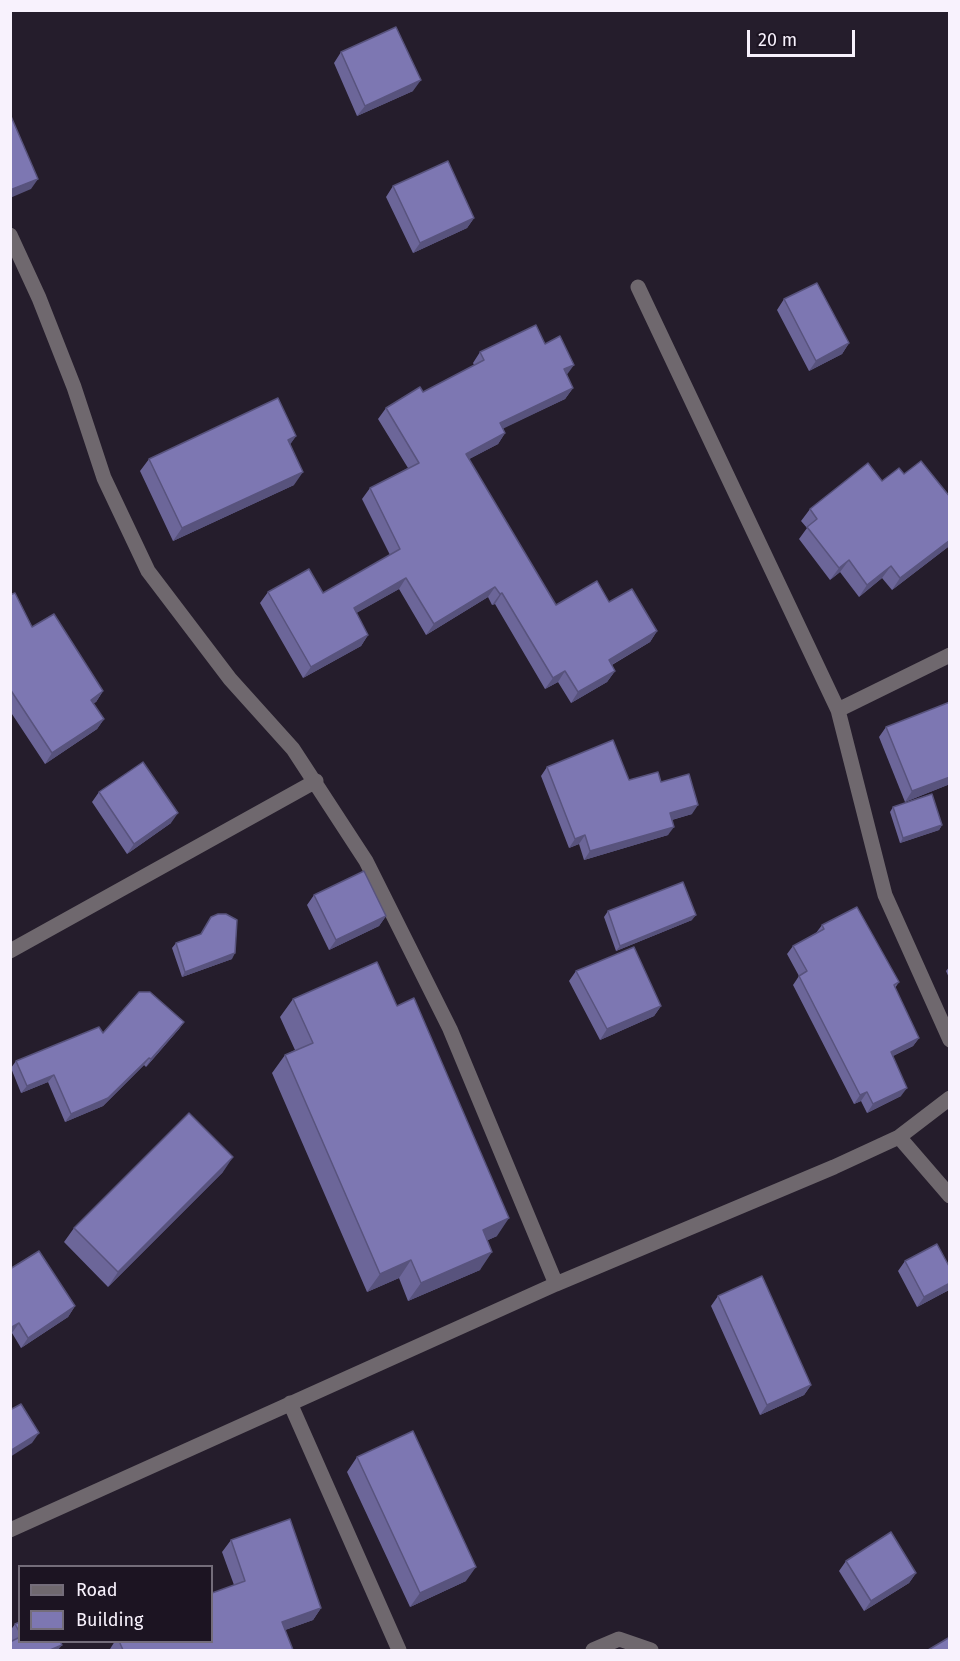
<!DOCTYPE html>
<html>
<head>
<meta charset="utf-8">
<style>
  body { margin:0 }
  #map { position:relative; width:960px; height:1661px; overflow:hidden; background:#251d2c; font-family:"Fira Sans",sans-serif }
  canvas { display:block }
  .frame { position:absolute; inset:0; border:12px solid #f8f2fd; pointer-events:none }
  .legend { position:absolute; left:18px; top:1565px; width:195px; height:78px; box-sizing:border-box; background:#1c1422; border:2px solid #746d7a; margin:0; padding:8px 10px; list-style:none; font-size:18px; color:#f8f2fd }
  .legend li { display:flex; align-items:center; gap:12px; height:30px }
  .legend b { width:30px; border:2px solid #746d7a }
  .scale { position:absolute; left:747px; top:30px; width:108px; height:27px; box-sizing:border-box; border:3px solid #f8f2fd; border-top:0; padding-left:8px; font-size:18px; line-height:21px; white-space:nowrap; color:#f8f2fd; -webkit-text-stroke:4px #1c1422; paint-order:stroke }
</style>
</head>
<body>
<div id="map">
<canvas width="960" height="1661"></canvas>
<div class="frame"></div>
<ul class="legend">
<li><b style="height:8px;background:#6f686e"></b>Road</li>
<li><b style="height:16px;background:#7d77b2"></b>Building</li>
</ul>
<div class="scale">20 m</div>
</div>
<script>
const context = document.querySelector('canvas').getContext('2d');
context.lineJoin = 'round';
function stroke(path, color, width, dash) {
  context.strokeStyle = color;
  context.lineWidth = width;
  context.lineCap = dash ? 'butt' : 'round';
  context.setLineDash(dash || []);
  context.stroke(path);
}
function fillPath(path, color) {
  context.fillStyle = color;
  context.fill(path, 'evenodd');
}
const minor = new Path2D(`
  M 10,235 L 39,298 L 74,387 L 104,478 L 148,571 L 230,679 L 293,749 L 366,861 L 450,1029 L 556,1284
  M 638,287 L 838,710 L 885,895 L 950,1040
  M 838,710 L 950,655
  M 10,951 L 316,781
  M 899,1137 L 950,1196
  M 290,1403 L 399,1650
  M 10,1530 L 556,1284 L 834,1167 L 899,1137 L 950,1098
  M 593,1650 L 619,1639 L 651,1650`);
const wall = new Path2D(`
  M 341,52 L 413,91 L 357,116 L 334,63 Z
  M 393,186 L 474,218 L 467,228 L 413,253 L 386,197 Z
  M 784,299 L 849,343 L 842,354 L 809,371 L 777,310 Z
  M 545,344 L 567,375 L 573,388 L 565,399 L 503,428 L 505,433 L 498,444 L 469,459 L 556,605 L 609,602 L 657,631 L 650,642 L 612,665 L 615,671 L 607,682 L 571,703 L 558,682 L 545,689 L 495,604 L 492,605 L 488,597 L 426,635 L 399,589 L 356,613 L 368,635 L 361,646 L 303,678 L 260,603 L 268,592 L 323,593 L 390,555 L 362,499 L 370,488 L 408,468 L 378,419 L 386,408 L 423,392 L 474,365 L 473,363 L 480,352 Z
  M 296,436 L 290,444 L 294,485 L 173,541 L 140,471 L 149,459 Z
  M 904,474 L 950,497 L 950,551 L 948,547 L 892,590 L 882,578 L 859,597 L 840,572 L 830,580 L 799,539 L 807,528 L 801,521 L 810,509 L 882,481 Z
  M 10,595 L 32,627 L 103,691 L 96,702 L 93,703 L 104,719 L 97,729 L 45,764 L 10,711 Z
  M 886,727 L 950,784 L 905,802 L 879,737 Z
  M 547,767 L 629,780 L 661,782 L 692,814 L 672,820 L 668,835 L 584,860 L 579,844 L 569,848 L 541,776 Z
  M 99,792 L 171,823 L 127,854 L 92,802 Z
  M 893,807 L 942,825 L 939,830 L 900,843 L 890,812 Z
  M 314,895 L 386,916 L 379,926 L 329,950 L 307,905 Z
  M 608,911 L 692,920 L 616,951 L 604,917 Z
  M 822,925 L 899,982 L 895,988 L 919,1038 L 913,1046 L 893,1056 L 901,1096 L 867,1113 L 861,1101 L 854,1104 L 793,985 L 799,976 L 787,954 L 793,946 L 816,933 Z
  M 176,943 L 232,959 L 182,977 L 172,948 Z
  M 950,966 L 950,980 L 946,971 Z
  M 576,971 L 661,1006 L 654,1016 L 600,1040 L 569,981 Z
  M 293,999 L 397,1006 L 497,1236 L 488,1240 L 480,1270 L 408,1301 L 399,1278 L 367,1292 L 272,1073 L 285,1055 L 295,1050 L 280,1017 Z
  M 184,1022 L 179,1029 L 146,1067 L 144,1065 L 103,1106 L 65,1122 L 48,1082 L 21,1093 L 11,1068 L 16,1061 L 103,1033 Z
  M 223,1172 L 108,1287 L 64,1242 L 74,1228 Z
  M 905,1261 L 949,1290 L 917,1307 L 898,1271 Z
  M 10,1269 L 75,1306 L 68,1317 L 21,1348 L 12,1333 Z
  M 718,1296 L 811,1385 L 804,1395 L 760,1415 L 711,1306 Z
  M 357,1457 L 466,1581 L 410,1607 L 347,1472 Z
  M 231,1540 L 321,1608 L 313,1620 L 285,1630 L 293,1650 L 110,1650 L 110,1649 L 115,1641 L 212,1641 L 234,1585 L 222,1552 Z
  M 846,1561 L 916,1573 L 909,1583 L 864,1611 L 839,1571 Z
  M 20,1622 L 20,1641 L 10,1650 L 10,1631 L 15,1624 Z`);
const shadedWall = new Path2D(`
  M 421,80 L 413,91 L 357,116 L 365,106 Z
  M 38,179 L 31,189 L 10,198 L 10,190 Z
  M 474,218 L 467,228 L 413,253 L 420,243 Z
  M 849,343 L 842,354 L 809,371 L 816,361 Z
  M 574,365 L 566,376 L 564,369 Z
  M 573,388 L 565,399 L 492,434 L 500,423 Z
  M 505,433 L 498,444 L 458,465 L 466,454 Z
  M 296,436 L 287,449 L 288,440 Z
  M 303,472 L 294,485 L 173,541 L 182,528 Z
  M 950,540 L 950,544 L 948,547 L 892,590 L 900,578 Z
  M 849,560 L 840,572 L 830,580 L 839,568 Z
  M 891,566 L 882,578 L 859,597 L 867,585 Z
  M 406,578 L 399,589 L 346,619 L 354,608 Z
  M 495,587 L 488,597 L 426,635 L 434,624 Z
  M 502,593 L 495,604 L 492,605 L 500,594 Z
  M 657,631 L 650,642 L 601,671 L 609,660 Z
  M 368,635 L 361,646 L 303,678 L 311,667 Z
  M 565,671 L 558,682 L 545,689 L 553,678 Z
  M 615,671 L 607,682 L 571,703 L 578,692 Z
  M 103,691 L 96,702 L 84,710 L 91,700 Z
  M 104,719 L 97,729 L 45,764 L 52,753 Z
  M 950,777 L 950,784 L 905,802 L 912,791 Z
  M 698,805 L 692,814 L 664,822 L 670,813 Z
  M 178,813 L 171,823 L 127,854 L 134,844 Z
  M 942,825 L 939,830 L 900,843 L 903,838 Z
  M 674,827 L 668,835 L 584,860 L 590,851 Z
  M 585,835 L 579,844 L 569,848 L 575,839 Z
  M 696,915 L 692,920 L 616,951 L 620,946 Z
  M 386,916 L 379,926 L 329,950 L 336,940 Z
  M 235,953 L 232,959 L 182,977 L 185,972 Z
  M 661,1006 L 654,1016 L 600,1040 L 607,1029 Z
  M 184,1022 L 179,1029 L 146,1067 L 151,1059 Z
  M 919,1038 L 913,1046 L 885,1060 L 891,1052 Z
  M 149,1058 L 144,1065 L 103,1106 L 65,1122 L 71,1114 Z
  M 54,1075 L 48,1082 L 21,1093 L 27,1086 Z
  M 907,1088 L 901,1096 L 867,1113 L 873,1104 Z
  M 867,1092 L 861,1101 L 854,1104 L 860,1095 Z
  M 233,1157 L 223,1172 L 108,1287 L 118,1272 Z
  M 509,1218 L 497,1236 L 470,1248 L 483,1230 Z
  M 492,1252 L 480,1270 L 408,1301 L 421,1283 Z
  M 411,1260 L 399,1278 L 367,1292 L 380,1274 Z
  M 950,1283 L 949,1290 L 917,1307 L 924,1297 Z
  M 75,1306 L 68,1317 L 21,1348 L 28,1338 Z
  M 19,1323 L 12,1333 L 10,1334 L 10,1328 Z
  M 811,1385 L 804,1395 L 760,1415 L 767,1405 Z
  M 39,1433 L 32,1443 L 10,1457 L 10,1451 Z
  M 476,1567 L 466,1581 L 410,1607 L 420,1593 Z
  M 916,1573 L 909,1583 L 864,1611 L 871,1601 Z
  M 321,1608 L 313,1620 L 274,1634 L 282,1622 Z
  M 62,1645 L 58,1650 L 50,1650 Z`);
const building = new Path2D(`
  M 396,27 L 421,80 L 365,106 L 341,52 Z
  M 10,114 L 38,179 L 10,190 Z
  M 448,161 L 474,218 L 420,243 L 393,186 Z
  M 817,283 L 849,343 L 816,361 L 784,299 Z
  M 536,325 L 545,344 L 560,336 L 574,365 L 564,369 L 573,388 L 500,423 L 505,433 L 466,454 L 556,605 L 597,581 L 609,602 L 632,589 L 657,631 L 609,660 L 615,671 L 578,692 L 565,671 L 553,678 L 502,593 L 500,594 L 495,587 L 434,624 L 406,578 L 354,608 L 368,635 L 311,667 L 268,592 L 309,569 L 323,593 L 400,549 L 370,488 L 419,463 L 386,408 L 420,387 L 423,392 L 484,360 L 480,352 Z
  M 278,398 L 296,436 L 288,440 L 303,472 L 182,528 L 149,459 Z
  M 921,461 L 950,497 L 950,540 L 900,578 L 891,566 L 867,585 L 849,560 L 839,568 L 807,527 L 817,519 L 810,509 L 868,463 L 882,481 L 899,468 L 904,474 Z
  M 15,593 L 32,627 L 54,614 L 103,691 L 91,700 L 104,719 L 52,753 L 10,689 L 10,595 Z
  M 950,702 L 950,777 L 912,791 L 886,727 Z
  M 613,740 L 629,780 L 658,772 L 661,782 L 689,774 L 698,805 L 670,813 L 674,827 L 590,851 L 585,835 L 575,839 L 547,767 Z
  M 143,762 L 178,813 L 134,844 L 99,792 Z
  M 932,794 L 942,825 L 903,838 L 893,807 Z
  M 364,871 L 386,916 L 336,940 L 314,895 Z
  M 683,882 L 696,915 L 620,946 L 608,911 Z
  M 857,907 L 899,982 L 894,985 L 919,1038 L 891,1052 L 907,1088 L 873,1104 L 867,1092 L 860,1095 L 799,976 L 807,971 L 793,946 L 824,929 L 822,925 Z
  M 218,914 L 226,914 L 237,920 L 235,953 L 185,972 L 176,943 L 201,934 L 211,917 Z
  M 634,947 L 661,1006 L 607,1029 L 576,971 Z
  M 377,962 L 397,1006 L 414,998 L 509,1218 L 483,1230 L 492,1252 L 421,1283 L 411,1260 L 380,1274 L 285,1055 L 313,1043 L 293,999 Z
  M 139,992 L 150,992 L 184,1022 L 151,1059 L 149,1058 L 108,1098 L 71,1114 L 54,1075 L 27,1086 L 16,1061 L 99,1027 L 103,1033 Z
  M 189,1113 L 233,1157 L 118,1272 L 74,1228 Z
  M 937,1244 L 950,1268 L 950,1283 L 924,1297 L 905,1261 Z
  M 39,1251 L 75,1306 L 28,1338 L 19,1323 L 10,1328 L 10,1269 Z
  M 762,1276 L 811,1385 L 767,1405 L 718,1296 Z
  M 21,1404 L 39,1433 L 10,1451 L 10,1410 Z
  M 413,1431 L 476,1567 L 420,1593 L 357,1457 Z
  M 290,1519 L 321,1608 L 282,1622 L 293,1650 L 123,1650 L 119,1641 L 212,1641 L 212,1593 L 245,1581 L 231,1540 Z
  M 891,1532 L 916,1573 L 871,1601 L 846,1561 Z
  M 20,1622 L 20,1633 L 15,1624 Z
  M 20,1637 L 20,1641 L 60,1641 L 62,1645 L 50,1650 L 10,1650 L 10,1642 Z
  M 950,1637 L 950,1650 L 928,1650 Z`);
stroke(minor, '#6f686e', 15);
fillPath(wall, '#6c6699');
fillPath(shadedWall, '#58537d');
fillPath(building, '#7d77b2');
stroke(building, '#58537d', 1.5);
</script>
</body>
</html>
